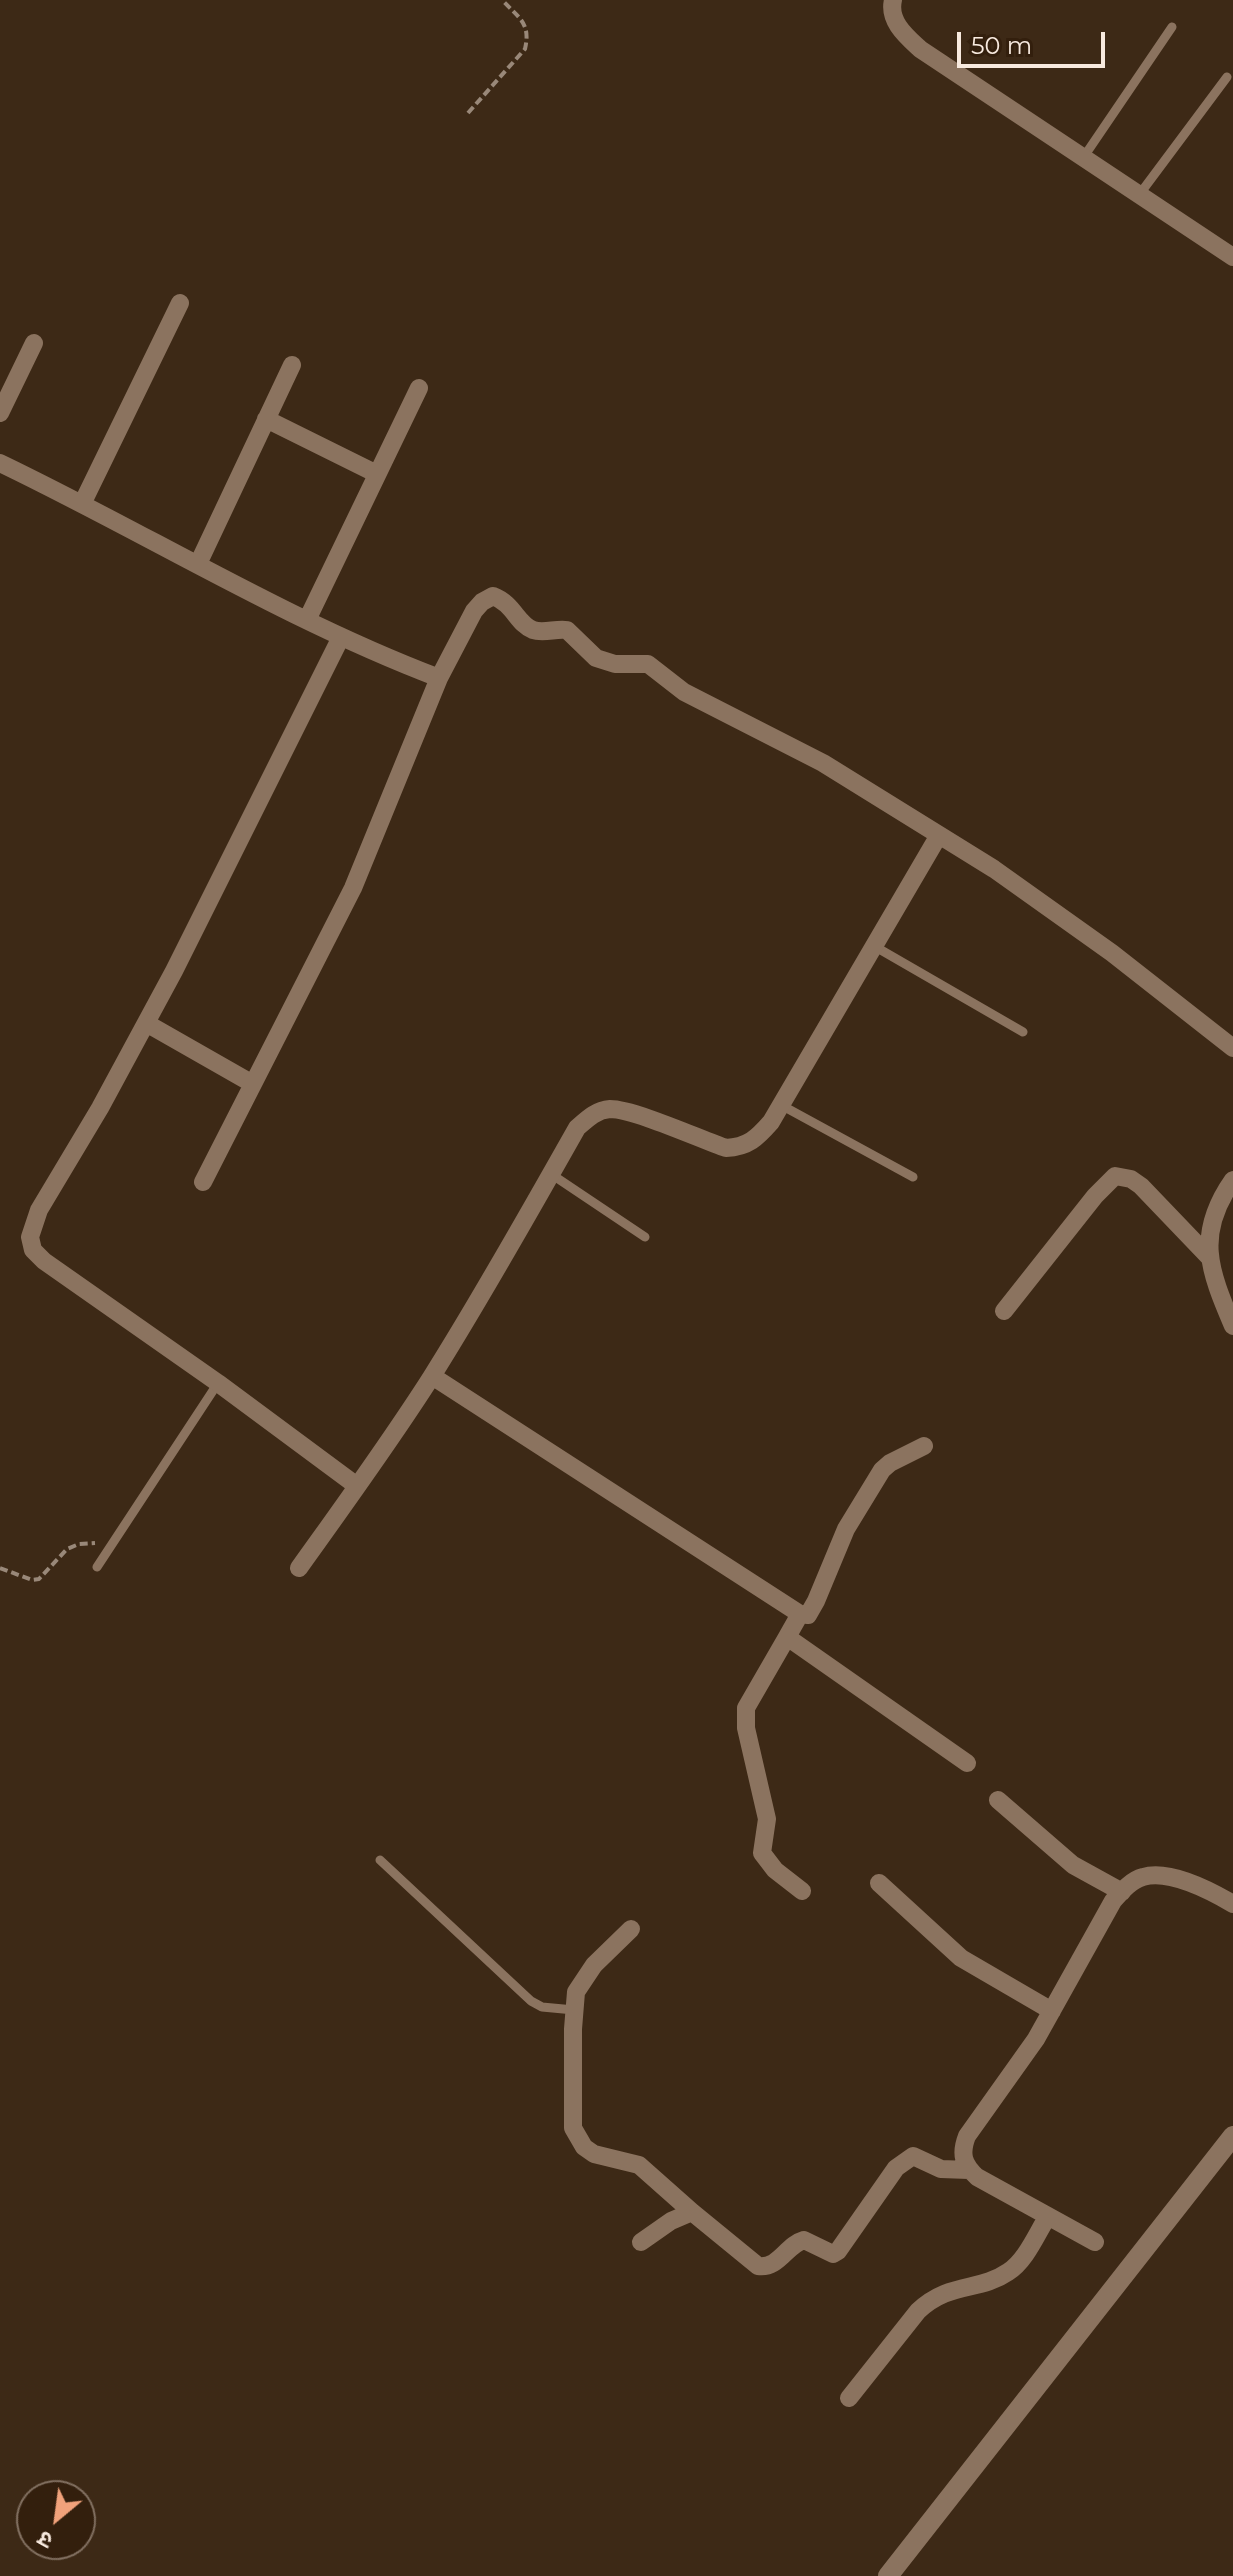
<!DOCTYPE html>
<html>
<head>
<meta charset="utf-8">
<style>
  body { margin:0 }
  #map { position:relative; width:1233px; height:2576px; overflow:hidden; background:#3d2916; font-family:Montserrat,"Noto Sans Devanagari",sans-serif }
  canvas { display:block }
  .north { position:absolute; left:16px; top:2480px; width:80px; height:80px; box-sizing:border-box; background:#331f0d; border:2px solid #827061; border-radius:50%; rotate:209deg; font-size:22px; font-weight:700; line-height:32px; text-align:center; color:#f8eadf }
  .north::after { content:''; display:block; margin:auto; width:28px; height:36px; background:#f1a27b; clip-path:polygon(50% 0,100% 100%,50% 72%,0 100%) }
  .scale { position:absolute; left:957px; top:32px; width:148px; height:36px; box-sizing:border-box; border:4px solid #f8eadf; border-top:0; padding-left:10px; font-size:24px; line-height:28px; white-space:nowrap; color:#f8eadf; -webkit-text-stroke:6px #331f0d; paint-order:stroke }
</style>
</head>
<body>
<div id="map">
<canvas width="1233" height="2576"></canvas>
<div class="north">उ</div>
<div class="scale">50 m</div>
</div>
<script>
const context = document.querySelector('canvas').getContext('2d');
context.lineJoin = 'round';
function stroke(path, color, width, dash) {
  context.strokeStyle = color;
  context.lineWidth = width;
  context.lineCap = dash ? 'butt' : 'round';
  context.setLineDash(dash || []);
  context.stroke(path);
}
const path = new Path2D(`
  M 468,113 L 525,49 C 531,23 519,18 502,0
  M 0,1568 L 32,1580 L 39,1579 L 67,1549 L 79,1544 L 95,1543`);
const service = new Path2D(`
  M 1083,158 L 1172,27
  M 1139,195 L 1227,77
  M 874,946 L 1023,1032
  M 781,1105 L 913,1177
  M 551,1174 L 645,1237
  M 97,1567 L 218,1383
  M 380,1860 L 531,2001 L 542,2007 L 574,2010`);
const minor = new Path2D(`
  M 893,0 C 888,21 906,36 920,49 L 1233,257
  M 0,413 L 34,343
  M 266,419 L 377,474
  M 0,463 C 146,533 286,620 439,678
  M 83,502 L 180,303
  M 198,564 L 292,365
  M 307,620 L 419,388
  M 341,637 L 174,971 L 100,1108 L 39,1210 L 30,1237 L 33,1250 L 44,1261 L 218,1383 L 357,1486
  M 146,1023 L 253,1084
  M 1233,1180 C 1195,1234 1209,1270 1233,1326
  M 203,1182 L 353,888 L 439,678 L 474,611 L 482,602 L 493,596 C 514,604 517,624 533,630 C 544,634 556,628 567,630 L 596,658 L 615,664 L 648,664 L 684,692 L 823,763 L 994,869 L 1112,953 L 1233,1048
  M 1004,1311 L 1095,1196 L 1115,1176 L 1131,1179 L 1141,1186 L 1210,1258
  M 432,1376 L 800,1614 L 787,1637 L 967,1763
  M 299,1568 C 344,1505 390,1442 432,1376 C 483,1295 530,1211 577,1128 C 587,1119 596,1110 610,1109 C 634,1109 700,1139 726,1148 C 748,1147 757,1138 771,1122 L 939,835
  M 800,1614 L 808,1615 L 816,1601 L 846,1529 L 882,1470 L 890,1463 L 924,1446
  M 787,1637 L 746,1708 L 746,1728 L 767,1819 L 762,1853 L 775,1870 L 802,1891
  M 998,1800 L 1073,1865 L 1122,1892
  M 879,1883 L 961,1958 L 1052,2011
  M 631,1929 L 594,1965 L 576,1992 L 573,2029 L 573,2128 L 584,2147 L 594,2154 L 639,2165 L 692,2212
  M 641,2242 L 671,2221 L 692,2212 L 758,2266 C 779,2269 786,2245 804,2240 L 833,2254 L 838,2251 L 896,2168 L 913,2156 L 941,2169 L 969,2170
  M 1095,2242 L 977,2177 C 963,2164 960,2154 967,2136 L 1036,2039 L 1113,1901 C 1121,1892 1131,1880 1143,1877 C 1169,1869 1211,1891 1233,1904
  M 849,2398 L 918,2311 C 950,2281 979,2292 1008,2272 C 1026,2261 1037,2233 1048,2216`);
const tertiary = new Path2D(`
  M 888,2576 L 1233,2136`);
stroke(path, '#998879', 4, [8, 4]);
stroke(service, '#8b735f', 9);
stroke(minor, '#8b735f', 18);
stroke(tertiary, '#8b735f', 20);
</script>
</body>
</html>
